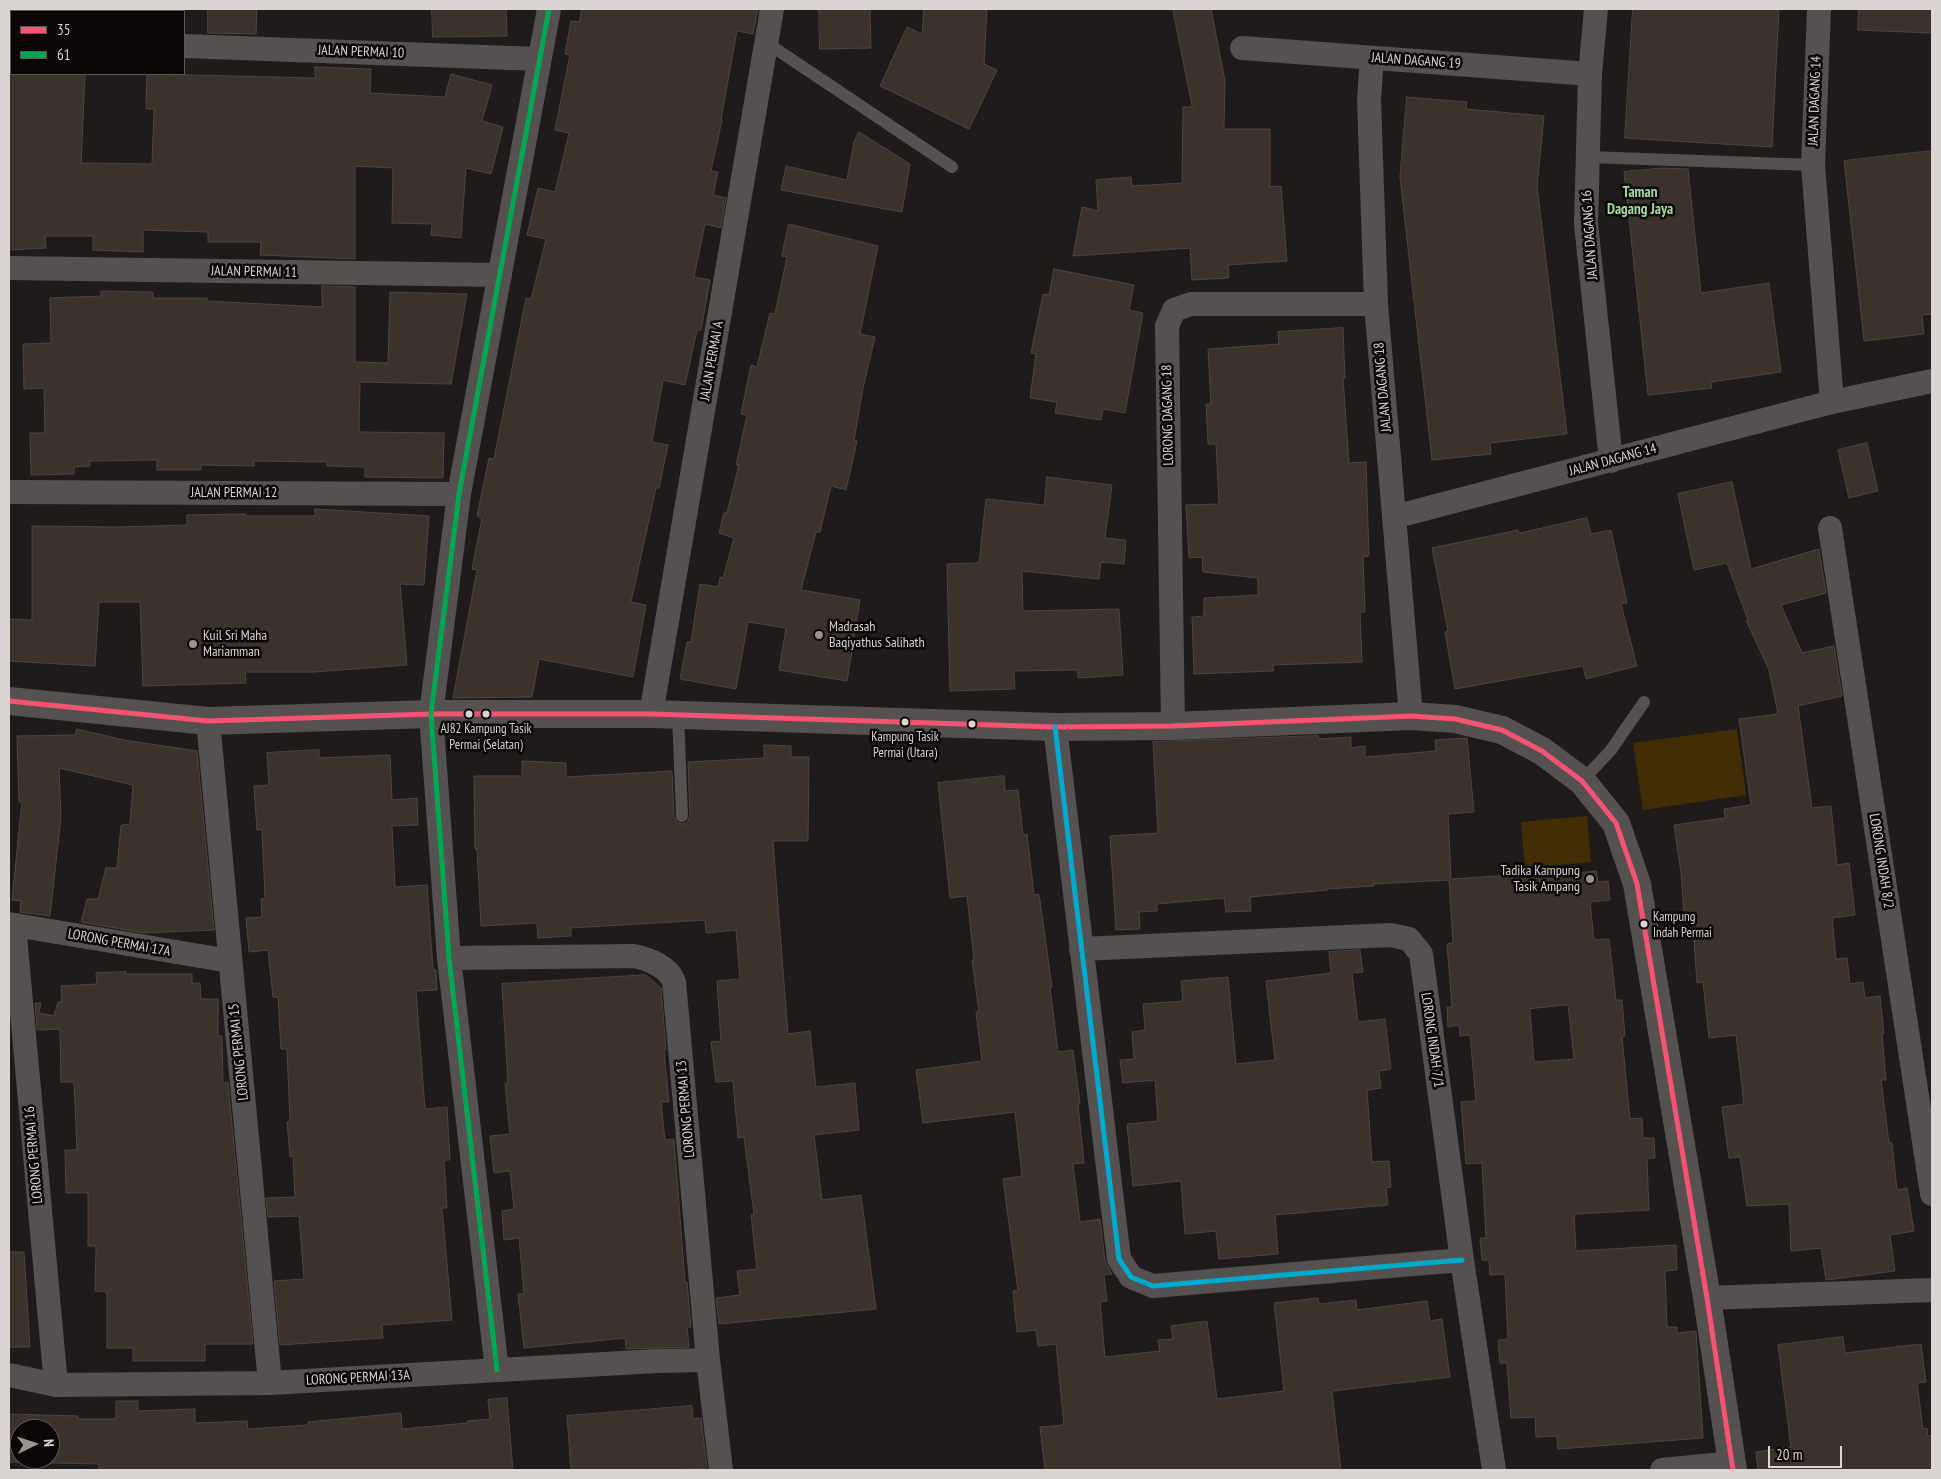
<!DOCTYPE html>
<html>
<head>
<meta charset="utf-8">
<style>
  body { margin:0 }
  #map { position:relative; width:1941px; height:1479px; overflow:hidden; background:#201b1b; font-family:"PT Sans Narrow",sans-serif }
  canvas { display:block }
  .frame { position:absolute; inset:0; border:10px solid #dad4d2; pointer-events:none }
  .legend { position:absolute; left:10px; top:10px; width:175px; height:65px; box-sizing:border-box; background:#090605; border:1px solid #5d5857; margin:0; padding:6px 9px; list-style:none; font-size:15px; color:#dad4d2 }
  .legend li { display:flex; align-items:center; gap:10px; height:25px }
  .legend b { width:25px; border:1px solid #5d5857 }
  .north { position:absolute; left:10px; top:1419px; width:50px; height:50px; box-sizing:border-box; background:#090605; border:1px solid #5d5857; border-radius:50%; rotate:86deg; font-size:14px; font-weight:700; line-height:20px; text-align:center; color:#dad4d2 }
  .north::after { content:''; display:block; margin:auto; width:18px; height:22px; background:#999392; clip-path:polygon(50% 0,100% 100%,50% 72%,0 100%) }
  .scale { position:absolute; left:1768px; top:1446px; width:74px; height:22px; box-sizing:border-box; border:2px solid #dad4d2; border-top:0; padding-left:6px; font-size:15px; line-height:18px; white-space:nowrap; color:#dad4d2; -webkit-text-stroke:4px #090605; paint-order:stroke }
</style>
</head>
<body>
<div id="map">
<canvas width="1941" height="1479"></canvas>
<div class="frame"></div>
<ul class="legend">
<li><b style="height:6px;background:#f65372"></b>35</li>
<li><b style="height:6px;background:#00a651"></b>61</li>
</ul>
<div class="north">N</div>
<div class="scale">20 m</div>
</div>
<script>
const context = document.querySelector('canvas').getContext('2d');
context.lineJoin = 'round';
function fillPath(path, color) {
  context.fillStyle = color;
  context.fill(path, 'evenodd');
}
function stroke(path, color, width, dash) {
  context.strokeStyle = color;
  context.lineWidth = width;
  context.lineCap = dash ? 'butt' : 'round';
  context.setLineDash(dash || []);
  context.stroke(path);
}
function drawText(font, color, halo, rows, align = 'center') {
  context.font = font + ' "PT Sans Narrow",sans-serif';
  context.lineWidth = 5;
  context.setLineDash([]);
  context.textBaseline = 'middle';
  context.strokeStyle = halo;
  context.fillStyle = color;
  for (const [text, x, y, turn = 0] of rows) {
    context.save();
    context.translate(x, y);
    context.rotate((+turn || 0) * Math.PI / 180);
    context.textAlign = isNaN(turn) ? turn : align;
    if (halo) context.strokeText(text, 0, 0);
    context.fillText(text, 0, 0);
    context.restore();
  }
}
const green = new Path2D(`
  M 1737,729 L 1746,795 L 1643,810 L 1633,743 Z
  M 1587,816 L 1591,862 L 1525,868 L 1521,822 Z`);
const building = new Path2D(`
  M 208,9 L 257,9 L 256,34 L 208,33 Z
  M 432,9 L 506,9 L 507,36 L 433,37 Z
  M 582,9 L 758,9 L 753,34 L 737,31 L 721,119 L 722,120 L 711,171 L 718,172 L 713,195 L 726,198 L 721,228 L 705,224 L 694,277 L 710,280 L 701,330 L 697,330 L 685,385 L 663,380 L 652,442 L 668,445 L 659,488 L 656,488 L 631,602 L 646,605 L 633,677 L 539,659 L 532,697 L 453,698 L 477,570 L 472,569 L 482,518 L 477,516 L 489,458 L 494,459 L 526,298 L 531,299 L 546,239 L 527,235 L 538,188 L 555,192 L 569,133 L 555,130 L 570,55 L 565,54 L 571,21 L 579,22 Z
  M 819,9 L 870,9 L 871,48 L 820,49 Z
  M 924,9 L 987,9 L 984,64 L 997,70 L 969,129 L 880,86 L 907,27 L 922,34 Z
  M 1173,9 L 1211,9 L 1225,81 L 1224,129 L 1270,129 L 1270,187 L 1281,186 L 1287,261 L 1228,265 L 1229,278 L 1192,280 L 1190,248 L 1073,256 L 1082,207 L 1098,211 L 1096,180 L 1131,177 L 1132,186 L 1182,183 L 1183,107 L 1192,107 Z
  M 1633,9 L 1779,9 L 1772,147 L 1625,138 Z
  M 1859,9 L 1932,9 L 1932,33 L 1858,30 Z
  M 315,67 L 371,69 L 370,93 L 445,97 L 451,74 L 492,85 L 482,121 L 503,127 L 491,174 L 466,168 L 461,238 L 431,235 L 432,224 L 392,223 L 393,168 L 355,166 L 355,259 L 260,255 L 261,242 L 208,242 L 208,232 L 143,230 L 143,252 L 93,250 L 93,236 L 45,236 L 46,248 L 9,250 L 9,74 L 85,74 L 81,163 L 152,164 L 154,109 L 146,109 L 147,74 L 315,78 Z
  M 1407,97 L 1467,102 L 1466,109 L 1544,116 L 1537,186 L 1567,434 L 1490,443 L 1491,454 L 1432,460 L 1400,177 Z
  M 859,132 L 910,164 L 902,212 L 781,190 L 786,166 L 847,180 L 854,142 Z
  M 1932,151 L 1932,314 L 1922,315 L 1924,334 L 1864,341 L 1844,161 Z
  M 1663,168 L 1688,169 L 1701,293 L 1769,283 L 1781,372 L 1711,382 L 1712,388 L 1648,395 L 1624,172 Z
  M 789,224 L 878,246 L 860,334 L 875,337 L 863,388 L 854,440 L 857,441 L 846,490 L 831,486 L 820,532 L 816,532 L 801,590 L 860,600 L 847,681 L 779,670 L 786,628 L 748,622 L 736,689 L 680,679 L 687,642 L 691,642 L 700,584 L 718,587 L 720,577 L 723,578 L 734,538 L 719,533 L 724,513 L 727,513 L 739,465 L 736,465 L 747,415 L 741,414 L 751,365 L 757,367 L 770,313 L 775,314 L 787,257 L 782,256 Z
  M 1054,269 L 1134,285 L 1129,310 L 1143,313 L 1125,413 L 1103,409 L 1101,420 L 1055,413 L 1057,402 L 1030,398 L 1036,354 L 1031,353 L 1043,294 L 1049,295 Z
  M 322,286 L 355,287 L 355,362 L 388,363 L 390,292 L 467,294 L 451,384 L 360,382 L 359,432 L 444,433 L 443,478 L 365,477 L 365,467 L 327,466 L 327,462 L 254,461 L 254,466 L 201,465 L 201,470 L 157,470 L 157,460 L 90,461 L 90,466 L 74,467 L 74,474 L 31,475 L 30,433 L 45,433 L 44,388 L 24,389 L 23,344 L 51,343 L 50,298 L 101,296 L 101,291 L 153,292 L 153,298 L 207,298 L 207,301 L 322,307 Z
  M 1343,328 L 1345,378 L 1343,378 L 1349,463 L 1366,462 L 1369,556 L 1363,557 L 1365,612 L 1360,612 L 1362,662 L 1273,665 L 1273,671 L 1194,674 L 1192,617 L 1204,616 L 1204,598 L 1258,595 L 1258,578 L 1203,572 L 1202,557 L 1189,558 L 1186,505 L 1219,504 L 1216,444 L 1208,444 L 1206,404 L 1211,404 L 1208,349 L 1279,344 L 1278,332 Z
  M 1867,443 L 1878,491 L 1849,498 L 1838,450 Z
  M 1047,477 L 1112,485 L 1105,538 L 1126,540 L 1124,564 L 1101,562 L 1099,579 L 1022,571 L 1023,611 L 1119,609 L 1123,675 L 1078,678 L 1078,670 L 1014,671 L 1015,689 L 950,691 L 947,564 L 979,563 L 986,499 L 1044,505 Z
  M 1732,482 L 1751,569 L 1819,549 L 1826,593 L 1781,605 L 1802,653 L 1834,646 L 1842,696 L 1798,706 L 1812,808 L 1831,806 L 1837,865 L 1849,863 L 1855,915 L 1832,918 L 1836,959 L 1847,958 L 1850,984 L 1863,982 L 1865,998 L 1880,996 L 1884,1034 L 1882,1034 L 1886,1080 L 1881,1080 L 1889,1143 L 1892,1143 L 1897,1190 L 1907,1188 L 1914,1231 L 1890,1235 L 1895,1271 L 1826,1280 L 1821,1248 L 1791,1251 L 1789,1204 L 1747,1206 L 1740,1157 L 1729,1158 L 1722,1107 L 1744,1104 L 1736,1035 L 1709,1038 L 1703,982 L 1697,983 L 1692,913 L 1684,914 L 1681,873 L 1674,825 L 1725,818 L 1724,809 L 1751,805 L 1739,719 L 1778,714 L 1769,670 L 1746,620 L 1748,620 L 1727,563 L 1694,570 L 1678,494 Z
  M 315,509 L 429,516 L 424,585 L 400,584 L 407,665 L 314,672 L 245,672 L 246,683 L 143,686 L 140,602 L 99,602 L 95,666 L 9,661 L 9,619 L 32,620 L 32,526 L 119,527 L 187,525 L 187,515 L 246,514 L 246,516 L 315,516 Z
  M 1587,518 L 1591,534 L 1611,530 L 1627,603 L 1621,604 L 1637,666 L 1586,679 L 1583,666 L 1455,689 L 1445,632 L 1448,631 L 1432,548 L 1518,530 L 1519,533 Z
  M 77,729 L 124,740 L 197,751 L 214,930 L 144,933 L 81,922 L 87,899 L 98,899 L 106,868 L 117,868 L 121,825 L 130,824 L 133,785 L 59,768 L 61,817 L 50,916 L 20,912 L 21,901 L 12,900 L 22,801 L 19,802 L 17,736 L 75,735 Z
  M 1318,736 L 1319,739 L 1351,737 L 1351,748 L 1365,746 L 1365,757 L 1436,751 L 1435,740 L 1467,738 L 1474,812 L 1448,814 L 1451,879 L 1526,874 L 1526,872 L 1547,869 L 1548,876 L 1596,871 L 1598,882 L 1608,881 L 1610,900 L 1590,902 L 1594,940 L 1609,939 L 1616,1000 L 1622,1000 L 1625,1036 L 1622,1037 L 1630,1119 L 1642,1118 L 1643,1138 L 1654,1138 L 1655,1158 L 1647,1159 L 1649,1210 L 1574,1214 L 1576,1251 L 1676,1245 L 1677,1270 L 1665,1271 L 1667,1327 L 1677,1327 L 1677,1333 L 1696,1331 L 1703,1438 L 1558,1449 L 1557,1436 L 1536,1437 L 1535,1417 L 1511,1418 L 1507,1363 L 1500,1363 L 1498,1340 L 1508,1339 L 1505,1274 L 1490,1275 L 1489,1260 L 1482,1260 L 1480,1238 L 1486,1238 L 1482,1163 L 1466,1164 L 1461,1102 L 1476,1101 L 1470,1035 L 1460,1036 L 1459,1025 L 1448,1027 L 1447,1007 L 1452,1007 L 1447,944 L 1453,943 L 1449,880 L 1374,884 L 1374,886 L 1327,889 L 1328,890 L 1250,897 L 1251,911 L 1226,912 L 1224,898 L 1157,904 L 1157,911 L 1139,912 L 1140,929 L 1116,930 L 1110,836 L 1158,833 L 1153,742 ZM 1568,1005 L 1574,1059 L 1534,1062 L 1530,1009 Z
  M 764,745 L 791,746 L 791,757 L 809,757 L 808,841 L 773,841 L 788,1034 L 810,1031 L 816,1087 L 855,1083 L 859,1130 L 814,1135 L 822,1200 L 861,1195 L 876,1309 L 719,1324 L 716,1298 L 740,1295 L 737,1271 L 757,1269 L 751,1215 L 754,1214 L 744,1137 L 738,1138 L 733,1081 L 716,1082 L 711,1042 L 721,1041 L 717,981 L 740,979 L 736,930 L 706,933 L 705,920 L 571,928 L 571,936 L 538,938 L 537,923 L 481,926 L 477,849 L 475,849 L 474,776 L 522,776 L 522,761 L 566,763 L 566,777 L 672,771 L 674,817 L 678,823 L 683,824 L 687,823 L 690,816 L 688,762 L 764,758 Z
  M 319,750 L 319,758 L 390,755 L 392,800 L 417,798 L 418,825 L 392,826 L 395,887 L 427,885 L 433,970 L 436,970 L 437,990 L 416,991 L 425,1109 L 447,1107 L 450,1160 L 444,1160 L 447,1208 L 442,1208 L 452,1320 L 382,1325 L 383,1338 L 280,1345 L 274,1281 L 304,1279 L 299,1216 L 268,1217 L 266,1198 L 295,1197 L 293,1156 L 290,1157 L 287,1122 L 290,1122 L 287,1049 L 281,1049 L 278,997 L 273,997 L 268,950 L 249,952 L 246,918 L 262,917 L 261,899 L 265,898 L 262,830 L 257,830 L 254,786 L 269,785 L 267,753 Z
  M 1004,776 L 1005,791 L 1018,790 L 1023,835 L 1027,834 L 1034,895 L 1039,894 L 1052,987 L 1050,987 L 1058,1052 L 1073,1050 L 1080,1103 L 1078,1104 L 1084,1163 L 1073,1164 L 1080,1222 L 1100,1219 L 1105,1261 L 1112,1274 L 1104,1275 L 1107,1301 L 1100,1302 L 1105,1357 L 1160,1351 L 1158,1340 L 1173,1339 L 1171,1326 L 1207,1321 L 1217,1399 L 1284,1391 L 1274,1303 L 1318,1298 L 1319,1304 L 1356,1300 L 1357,1310 L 1427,1301 L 1430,1321 L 1442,1319 L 1450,1377 L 1332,1391 L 1341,1470 L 1045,1470 L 1040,1427 L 1064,1425 L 1056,1344 L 1038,1346 L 1036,1330 L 1017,1332 L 1013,1291 L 1018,1291 L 1003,1179 L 1022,1176 L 1015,1112 L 923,1123 L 916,1070 L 982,1061 L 976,1012 L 979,1012 L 972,960 L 974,960 L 967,896 L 950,898 L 938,783 Z
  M 1360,950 L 1363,972 L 1352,973 L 1358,1022 L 1385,1019 L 1391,1069 L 1379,1071 L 1381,1088 L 1367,1090 L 1372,1162 L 1389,1161 L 1391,1187 L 1386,1188 L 1388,1205 L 1275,1215 L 1278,1254 L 1219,1259 L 1216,1231 L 1185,1234 L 1181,1181 L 1133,1186 L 1127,1124 L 1158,1121 L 1155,1080 L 1123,1083 L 1120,1060 L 1134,1059 L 1132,1032 L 1145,1030 L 1143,1004 L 1183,1001 L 1181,981 L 1228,977 L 1236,1064 L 1275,1060 L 1266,981 L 1331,973 L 1329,952 Z
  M 126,972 L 126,974 L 192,974 L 192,983 L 200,983 L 201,999 L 218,999 L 218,1036 L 222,1036 L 223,1083 L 228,1082 L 253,1344 L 205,1344 L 205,1361 L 133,1361 L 133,1348 L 107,1348 L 107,1292 L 95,1291 L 96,1246 L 88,1246 L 88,1193 L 66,1193 L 65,1150 L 77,1150 L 74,1082 L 61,1082 L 60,1029 L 37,1030 L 35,1003 L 41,1003 L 39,1013 L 54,1016 L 58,1002 L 62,1002 L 61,986 L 97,984 L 96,973 Z
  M 646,975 L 661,988 L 666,1049 L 664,1050 L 669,1102 L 661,1102 L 665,1140 L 674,1139 L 685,1282 L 687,1282 L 691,1327 L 687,1327 L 689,1347 L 626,1349 L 625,1338 L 524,1348 L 518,1294 L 524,1294 L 519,1238 L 504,1240 L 502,1211 L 514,1209 L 510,1171 L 494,1173 L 490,1136 L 510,1134 L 505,1083 L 508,1083 L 502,984 Z
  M 9,1252 L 24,1252 L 30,1347 L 9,1347 Z
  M 1843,1337 L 1845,1353 L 1921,1344 L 1926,1382 L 1917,1383 L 1923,1429 L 1927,1428 L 1928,1436 L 1932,1435 L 1932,1470 L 1758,1470 L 1756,1452 L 1791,1447 L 1778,1345 Z
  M 507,1398 L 513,1470 L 99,1470 L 99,1464 L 9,1462 L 9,1414 L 78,1416 L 78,1419 L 116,1419 L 116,1401 L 138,1401 L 138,1411 L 195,1409 L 195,1423 L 247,1421 L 248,1429 L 308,1425 L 308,1422 L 401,1413 L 402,1429 L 467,1423 L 467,1421 L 490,1419 L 488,1400 ZM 20,1429 L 50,1429 L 50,1459 L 20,1459 Z
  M 692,1406 L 693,1419 L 701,1418 L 707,1468 L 674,1470 L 571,1470 L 567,1416 Z`);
const lane = new Path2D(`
  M 767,43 L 952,167
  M 1587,157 L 1813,165
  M 678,715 L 682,816
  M 1582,781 L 1611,750 L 1644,702`);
const street = new Path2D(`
  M 1596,9 L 1590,74 L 1586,224 L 1611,461
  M 1819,9 L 1813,165 L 1832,402
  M 9,39 L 11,39
  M 184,46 L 539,59
  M 1242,48 L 1590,74
  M 1372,58 L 1369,100 L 1376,304 L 1411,716
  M 9,268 L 500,275
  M 9,492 L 459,494
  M 1394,517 L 1832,402 L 1932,381
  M 1830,528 L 1932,1194
  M 651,714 L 772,9
  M 208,721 L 270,1383
  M 1173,726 L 1167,326 L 1174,310 L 1191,304 L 1376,304
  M 1055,727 L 1119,1259 L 1131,1277 L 1153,1286 L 1462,1260
  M 9,924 L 230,961
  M 14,925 L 56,1385
  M 1081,949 L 1391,935 L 1409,939 L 1421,954 L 1462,1260 L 1494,1470
  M 449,958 L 634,956 C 649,959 669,967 674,982 L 708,1360 L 721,1470
  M 1707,1298 L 1932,1290
  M 497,1370 L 449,958 L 431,714 L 459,494 L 549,9
  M 9,1375 L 56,1385 L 270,1383 L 657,1361 L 708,1360
  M 1662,1470 L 1732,1463`);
const secondary = new Path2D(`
  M 9,701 L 208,721 L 431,714 L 651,714 L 1055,727 L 1173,726 L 1411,716 L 1455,719 L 1502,730 L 1542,751 L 1582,781 L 1616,823 L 1637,884 L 1707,1298 L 1733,1470`);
const bus1 = new Path2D(`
  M 9,701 L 208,721 L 431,714 L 651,714 L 1055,727 L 1173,726 L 1411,716 L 1455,719 L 1502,730 L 1542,751 L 1582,781 L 1616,823 L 1637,884 L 1707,1298 L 1733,1470`);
const bus2 = new Path2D(`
  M 497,1370 L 449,958 L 431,714 L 459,494 L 549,9`);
const bus3 = new Path2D(`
  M 1055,727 L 1119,1259 L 1131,1277 L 1153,1286 L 1462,1260`);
const markers = [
  [819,635,5,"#999392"],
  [193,644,5,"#999392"],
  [469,714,4.5,"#dad4d2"],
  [486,714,4.5,"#dad4d2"],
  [905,722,4.5,"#dad4d2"],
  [972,724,4.5,"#dad4d2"],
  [1590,879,5,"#999392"],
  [1644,924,4.5,"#dad4d2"]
];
const busNames = [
  ["AJ82 Kampung Tasik",486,729],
  ["Permai (Selatan)",486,745],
  ["Kampung Tasik",905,737],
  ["Permai (Utara)",905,753],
  ["Kampung",1653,917,"left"],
  ["Indah Permai",1653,933,"left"]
];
const streetNames = [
  ["JALAN PERMAI 10",361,52,2],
  ["JALAN DAGANG 19",1416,61,4],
  ["JALAN DAGANG 14",1815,101,-88],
  ["JALAN DAGANG 16",1590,235,-94],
  ["JALAN PERMAI 11",254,272,1],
  ["JALAN PERMAI A",712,361,-80],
  ["JALAN DAGANG 18",1383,387,-95],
  ["LORONG DAGANG 18",1168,415,-91],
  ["JALAN DAGANG 14",1613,460,-15],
  ["JALAN PERMAI 12",234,493],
  ["LORONG INDAH 8/2",1881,861,81],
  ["LORONG PERMAI 17A",119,943,10],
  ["LORONG INDAH 7/1",1432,1040,82],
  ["LORONG PERMAI 15",239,1052,-96],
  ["LORONG PERMAI 13",686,1109,-95],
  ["LORONG PERMAI 16",34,1155,-95],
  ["LORONG PERMAI 13A",358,1378,-3]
];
const poiNames = [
  ["Madrasah",829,627],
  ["Baqiyathus Salihath",829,643],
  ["Kuil Sri Maha",203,636],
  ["Mariamman",203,652],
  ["Tadika Kampung",1580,871,"right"],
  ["Tasik Ampang",1580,887,"right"]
];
const neighbourhoodNames = [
  ["Taman",1640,193],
  ["Dagang Jaya",1640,210]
];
fillPath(green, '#422d04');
fillPath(building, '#3c322c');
stroke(building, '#4a4644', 1);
stroke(lane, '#555150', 12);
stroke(street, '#555150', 24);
stroke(secondary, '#555150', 28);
stroke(bus1, '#f65372', 5);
stroke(bus2, '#00a651', 5);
stroke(bus3, '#00a9ce', 5);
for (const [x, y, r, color] of markers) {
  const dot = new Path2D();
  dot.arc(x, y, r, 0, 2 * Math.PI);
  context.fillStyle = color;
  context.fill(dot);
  stroke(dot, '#090605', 2);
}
drawText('13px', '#dad4d2', '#090605', busNames);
drawText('14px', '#dad4d2', '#090605', streetNames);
drawText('14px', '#dad4d2', '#090605', poiNames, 'left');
drawText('bold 15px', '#a4db9f', '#090605', neighbourhoodNames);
</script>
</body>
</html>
